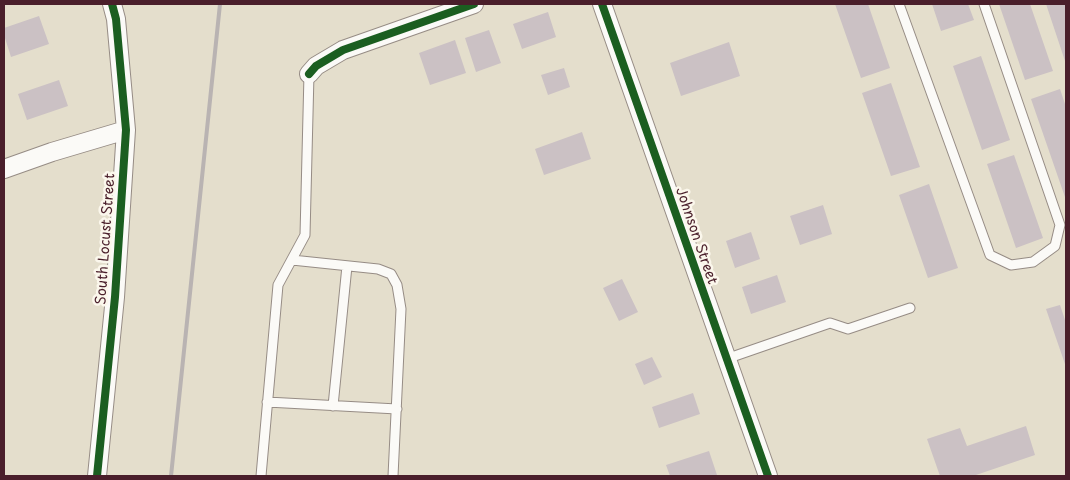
<!DOCTYPE html>
<html>
<head>
<meta charset="utf-8">
<style>
  body { margin:0 }
  #map { position:relative; width:1070px; height:480px; overflow:hidden; background:#e4decc; font-family:"Playpen Sans",sans-serif }
  canvas { display:block }
  .frame { position:absolute; inset:0; border:5px solid #4a1f2b; pointer-events:none }
</style>
</head>
<body>
<div id="map">
<canvas width="1070" height="480"></canvas>
<div class="frame"></div>
</div>
<script>
const context = document.querySelector('canvas').getContext('2d');
context.lineJoin = 'round';
function fillPath(path, color) {
  context.fillStyle = color;
  context.fill(path, 'evenodd');
}
function stroke(path, color, width, dash) {
  context.strokeStyle = color;
  context.lineWidth = width;
  context.lineCap = dash ? 'butt' : 'round';
  context.setLineDash(dash || []);
  context.stroke(path);
}
function drawText(font, color, halo, rows, align = 'center') {
  context.font = font + ' "Playpen Sans",sans-serif';
  context.lineWidth = 5;
  context.setLineDash([]);
  context.textBaseline = 'middle';
  context.strokeStyle = halo;
  context.fillStyle = color;
  for (const [text, x, y, turn = 0] of rows) {
    context.save();
    context.translate(x, y);
    context.rotate((+turn || 0) * Math.PI / 180);
    context.textAlign = isNaN(turn) ? turn : align;
    if (halo) context.strokeText(text, 0, 0);
    context.fillText(text, 0, 0);
    context.restore();
  }
}
const building = new Path2D(`
  M 835,4 L 868,4 L 890,68 L 861,78 Z
  M 932,4 L 968,4 L 974,20 L 941,31 Z
  M 999,4 L 1030,4 L 1053,71 L 1025,80 Z
  M 1046,4 L 1066,4 L 1066,64 Z
  M 548,12 L 556,37 L 522,49 L 513,24 Z
  M 39,16 L 49,44 L 11,57 L 4,35 L 4,28 Z
  M 489,30 L 501,63 L 476,72 L 465,38 Z
  M 455,40 L 466,73 L 430,85 L 419,53 Z
  M 729,42 L 740,76 L 681,96 L 670,63 Z
  M 981,56 L 1010,140 L 982,150 L 953,66 Z
  M 564,68 L 570,87 L 548,95 L 541,75 Z
  M 59,80 L 68,106 L 27,120 L 18,94 Z
  M 891,83 L 920,167 L 891,176 L 862,93 Z
  M 1060,89 L 1066,107 L 1066,200 L 1031,99 Z
  M 582,132 L 591,159 L 544,175 L 535,149 Z
  M 1014,155 L 1043,238 L 1016,248 L 987,164 Z
  M 929,184 L 958,268 L 928,278 L 899,195 Z
  M 823,205 L 832,234 L 800,245 L 790,216 Z
  M 751,232 L 760,259 L 735,268 L 726,241 Z
  M 777,275 L 786,302 L 751,314 L 742,287 Z
  M 622,279 L 638,312 L 619,321 L 603,288 Z
  M 1060,305 L 1066,323 L 1066,367 L 1046,309 Z
  M 652,357 L 662,377 L 644,385 L 635,364 Z
  M 693,393 L 700,414 L 659,428 L 652,407 Z
  M 1026,426 L 1035,455 L 973,476 L 940,476 L 927,439 L 960,428 L 967,446 Z
  M 709,451 L 717,475 L 712,476 L 670,476 L 666,465 Z`);
const lane = new Path2D(`
  M 899,4 L 990,255 L 1011,265 L 1033,262 L 1055,246 L 1060,225 L 984,4
  M 292,260 L 378,269 L 391,274 L 397,285 L 401,309 L 393,476
  M 726,359 L 830,323 L 848,329 L 910,308
  M 267,402 L 397,409
  M 333,406 L 347,266
  M 261,476 L 278,285 L 305,235 L 309,74`);
const street = new Path2D(`
  M 602,4 L 768,476
  M 309,74 L 316,66 L 343,50 L 474,4
  M 4,169 L 52,152 L 126,130
  M 97,476 L 115,297 L 126,130 L 116,19 L 112,4`);
const rail = new Path2D(`
  M 171,476 L 220,4`);
const cycleway = new Path2D(`
  M 602,4 L 768,476
  M 309,74 L 316,66 L 343,50 L 474,4
  M 97,476 L 115,297 L 126,130 L 116,19 L 112,4`);
const streetNames = [
  ["Johnson Street",696,236,71],
  ["South Locust Street",106,239,-86]
];
fillPath(building, '#cbc1c4');
stroke(lane, '#968c85', 11);
stroke(street, '#968c85', 20);
stroke(lane, '#fbfaf7', 9);
stroke(street, '#fbfaf7', 18);
stroke(rail, '#b9b3b2', 4);
stroke(cycleway, '#1b5e20', 8);
drawText('14px', '#4a1f2b', '#fbf7ec', streetNames);
</script>
</body>
</html>
